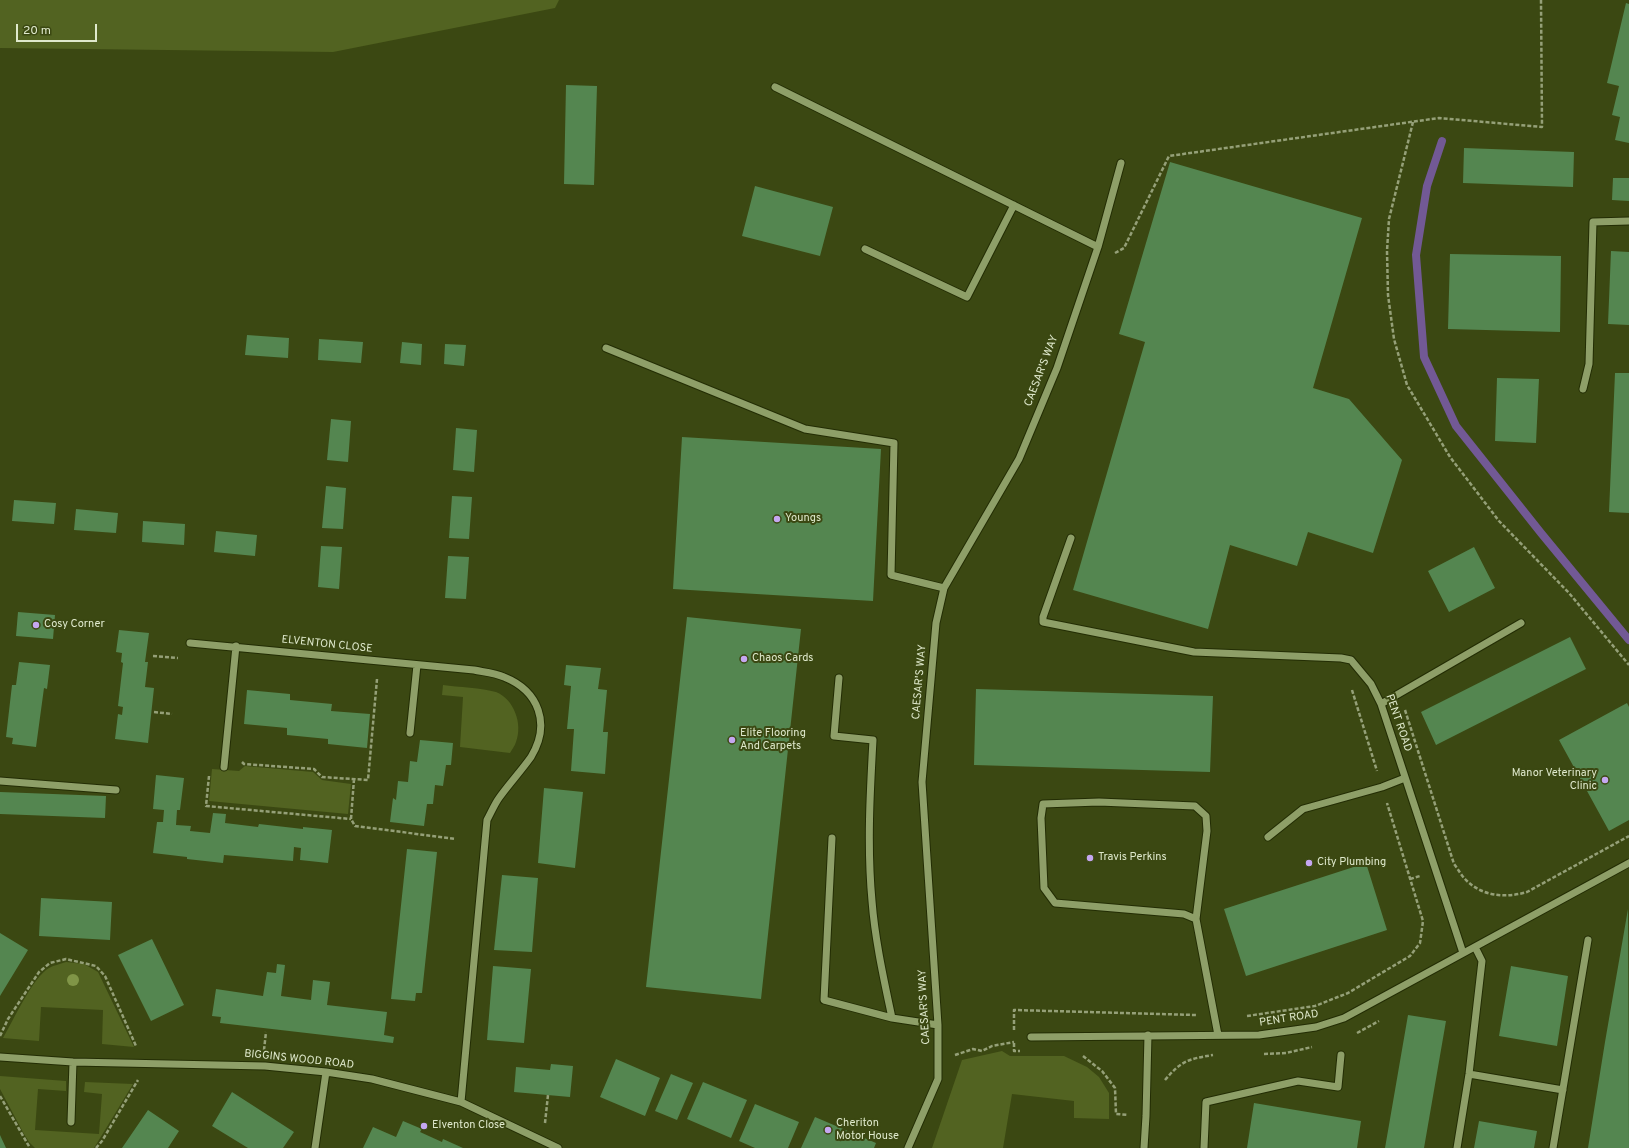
<!DOCTYPE html>
<html>
<head>
<meta charset="utf-8">
<style>
  body { margin:0 }
  #map { position:relative; width:1629px; height:1148px; overflow:hidden; background:#3b4812; font-family:Overpass,sans-serif }
  canvas { display:block }
  .scale { position:absolute; left:16px; top:24px; width:81px; height:18px; box-sizing:border-box; border:2px solid #dfe9cc; border-top:0; padding-left:5px; font-size:12px; line-height:14px; white-space:nowrap; color:#dfe9cc; -webkit-text-stroke:3px #3b4812; paint-order:stroke }
</style>
</head>
<body>
<div id="map">
<canvas width="1629" height="1148"></canvas>
<div class="scale">20 m</div>
</div>
<script>
const context = document.querySelector('canvas').getContext('2d');
context.lineJoin = 'round';
function fillPath(path, color) {
  context.fillStyle = color;
  context.fill(path, 'evenodd');
}
function stroke(path, color, width, dash) {
  context.strokeStyle = color;
  context.lineWidth = width;
  context.lineCap = dash ? 'butt' : 'round';
  context.setLineDash(dash || []);
  context.stroke(path);
}
function drawText(font, color, halo, rows, align = 'center') {
  context.font = font + ' Overpass,sans-serif';
  context.lineWidth = 4;
  context.setLineDash([]);
  context.textBaseline = 'middle';
  context.strokeStyle = halo;
  context.fillStyle = color;
  for (const [text, x, y, turn = 0] of rows) {
    context.save();
    context.translate(x, y);
    context.rotate((+turn || 0) * Math.PI / 180);
    context.textAlign = isNaN(turn) ? turn : align;
    if (halo) context.strokeText(text, 0, 0);
    context.fillText(text, 0, 0);
    context.restore();
  }
}
const green = new Path2D(`
  M 0,0 L 559,0 L 555,8 L 333,52 L 0,48 Z
  M 443,685 C 458,687 482,688 496,692 C 514,699 523,724 516,742 C 515,746 512,749 510,753 L 460,747 L 463,697 L 442,695 Z
  M 245,766 L 313,772 L 322,780 L 351,784 L 348,814 L 209,801 L 212,769 L 239,771 Z
  M 66,962 L 84,964 L 98,972 L 134,1047 L 102,1044 L 103,1010 L 41,1007 L 39,1041 L 3,1038 C 13,1021 33,977 49,968 C 54,965 61,964 66,962 Z
  M 1002,1051 L 1010,1056 L 1064,1056 L 1087,1067 L 1099,1077 L 1109,1093 L 1109,1119 L 1074,1118 L 1074,1101 L 1012,1094 L 1003,1148 L 932,1148 L 962,1060 Z
  M 0,1076 L 66,1081 L 66,1091 L 38,1089 L 35,1130 L 99,1134 L 102,1094 L 84,1092 L 85,1082 L 133,1084 L 94,1148 L 35,1148 L 29,1142 L 24,1134 L 0,1089 Z`);
const stream = new Path2D(`
  M 1442,141 L 1427,186 L 1416,255 L 1424,357 L 1456,426 L 1541,533 L 1629,640`);
const building = new Path2D(`
  M 1626,3 L 1629,4 L 1629,143 L 1615,140 L 1620,117 L 1612,115 L 1619,86 L 1607,83 Z
  M 566,85 L 597,86 L 594,185 L 564,184 Z
  M 1464,148 L 1574,152 L 1573,187 L 1463,183 Z
  M 1170,162 L 1362,218 L 1313,388 L 1349,399 L 1402,460 L 1373,553 L 1308,532 L 1297,566 L 1230,545 L 1208,629 L 1073,590 L 1145,342 L 1119,334 Z
  M 1613,178 L 1629,178 L 1629,201 L 1612,200 Z
  M 755,186 L 833,207 L 820,256 L 742,236 Z
  M 1611,251 L 1629,252 L 1629,325 L 1608,324 Z
  M 1450,254 L 1561,256 L 1560,332 L 1448,329 Z
  M 247,335 L 289,338 L 288,358 L 245,355 Z
  M 319,339 L 363,342 L 361,363 L 318,360 Z
  M 402,342 L 422,344 L 421,365 L 400,363 Z
  M 445,344 L 466,345 L 464,366 L 444,364 Z
  M 1615,373 L 1629,373 L 1629,513 L 1609,512 Z
  M 1497,378 L 1539,379 L 1536,443 L 1495,441 Z
  M 331,419 L 351,421 L 348,462 L 327,460 Z
  M 456,428 L 477,430 L 474,472 L 453,470 Z
  M 682,437 L 881,449 L 873,601 L 673,589 Z
  M 326,486 L 346,488 L 343,529 L 322,528 Z
  M 452,496 L 472,497 L 469,539 L 449,538 Z
  M 14,500 L 56,503 L 54,524 L 12,521 Z
  M 76,509 L 118,513 L 116,533 L 74,530 Z
  M 143,521 L 185,524 L 184,545 L 142,542 Z
  M 216,531 L 257,535 L 255,556 L 214,552 Z
  M 321,546 L 342,547 L 339,589 L 318,587 Z
  M 1474,547 L 1495,588 L 1449,612 L 1428,571 Z
  M 448,556 L 469,557 L 466,599 L 445,598 Z
  M 18,612 L 55,615 L 53,639 L 16,636 Z
  M 687,617 L 801,629 L 761,999 L 646,987 Z
  M 119,630 L 149,633 L 145,662 L 148,662 L 145,687 L 154,688 L 148,743 L 115,739 L 118,714 L 122,715 L 123,707 L 118,706 L 123,663 L 121,662 L 122,653 L 116,652 Z
  M 1570,637 L 1586,669 L 1436,745 L 1421,712 Z
  M 19,662 L 50,665 L 47,689 L 44,688 L 36,747 L 12,744 L 13,738 L 6,737 L 12,685 L 16,685 Z
  M 566,665 L 601,668 L 598,689 L 607,690 L 603,732 L 608,732 L 605,774 L 571,771 L 574,729 L 567,729 L 571,686 L 564,685 Z
  M 976,689 L 1213,696 L 1210,772 L 974,765 Z
  M 247,690 L 290,694 L 290,700 L 332,704 L 331,711 L 370,714 L 367,748 L 328,744 L 328,739 L 287,735 L 287,728 L 244,724 Z
  M 1627,703 L 1629,707 L 1629,820 L 1609,831 L 1559,740 Z
  M 420,740 L 453,743 L 451,765 L 446,765 L 443,786 L 435,785 L 433,804 L 427,804 L 424,826 L 390,822 L 393,798 L 396,800 L 398,781 L 408,782 L 410,761 L 417,762 Z
  M 156,775 L 184,778 L 180,810 L 177,810 L 176,825 L 191,826 L 190,831 L 210,833 L 213,813 L 226,814 L 225,823 L 258,827 L 259,824 L 303,829 L 303,827 L 332,830 L 328,863 L 300,860 L 301,848 L 294,847 L 293,861 L 224,855 L 223,863 L 187,859 L 187,857 L 153,853 L 157,822 L 163,822 L 164,810 L 153,809 Z
  M 544,788 L 583,792 L 575,868 L 538,863 Z
  M 0,792 L 106,796 L 105,818 L 0,814 Z
  M 407,849 L 437,852 L 422,993 L 416,993 L 415,1001 L 391,999 Z
  M 1366,863 L 1387,930 L 1246,976 L 1224,909 Z
  M 502,875 L 538,878 L 532,952 L 494,950 Z
  M 41,898 L 112,902 L 110,940 L 39,936 Z
  M 1628,909 L 1629,1148 L 1588,1148 L 1605,1042 Z
  M 0,933 L 28,950 L 0,996 Z
  M 152,939 L 184,1005 L 151,1021 L 118,955 Z
  M 277,964 L 285,965 L 281,996 L 311,1000 L 313,980 L 330,982 L 327,1005 L 387,1012 L 384,1035 L 394,1037 L 393,1043 L 220,1023 L 221,1017 L 212,1016 L 216,989 L 263,996 L 267,972 L 276,973 Z
  M 493,966 L 531,969 L 524,1043 L 487,1040 Z
  M 1511,966 L 1568,976 L 1557,1046 L 1499,1036 Z
  M 1408,1015 L 1446,1021 L 1424,1148 L 1385,1148 Z
  M 616,1059 L 660,1078 L 645,1116 L 600,1097 Z
  M 551,1064 L 573,1066 L 570,1097 L 514,1092 L 516,1067 L 550,1070 Z
  M 671,1074 L 693,1083 L 677,1120 L 655,1111 Z
  M 703,1082 L 747,1100 L 731,1138 L 687,1119 Z
  M 232,1092 L 294,1132 L 283,1148 L 248,1148 L 212,1126 Z
  M 1254,1103 L 1361,1121 L 1357,1148 L 1247,1148 Z
  M 755,1104 L 799,1122 L 788,1148 L 755,1148 L 739,1141 Z
  M 148,1110 L 179,1131 L 168,1148 L 122,1148 Z
  M 815,1117 L 876,1143 L 874,1148 L 801,1148 Z
  M 403,1121 L 422,1129 L 420,1132 L 442,1142 L 443,1139 L 463,1148 L 363,1148 L 373,1127 L 396,1137 Z
  M 1479,1121 L 1537,1131 L 1534,1148 L 1474,1148 Z
  M 0,1135 L 6,1148 L 0,1148 Z`);
const path = new Path2D(`
  M 1413,122 L 1389,219 L 1387,251 L 1388,295 L 1394,339 L 1407,385 L 1450,457 L 1499,521 L 1569,593 L 1629,665
  M 1115,253 L 1124,248 L 1169,156 L 1439,118 L 1542,127 L 1541,0
  M 153,656 L 178,658
  M 1352,690 L 1377,771
  M 1405,710 L 1454,864 C 1458,869 1461,875 1465,879 C 1482,897 1506,898 1527,892 L 1629,836
  M 154,712 L 172,714
  M 242,762 L 244,764 L 314,769 L 322,777 L 368,780 L 377,679
  M 209,776 L 206,806 L 351,819
  M 354,779 L 351,819 L 355,826 L 456,839
  M 1410,879 L 1420,876
  M 1247,1016 L 1315,1006 L 1348,993 L 1410,956 L 1420,943 L 1423,921 L 1387,803
  M 1014,1030 L 1014,1010 L 1196,1015
  M 1357,1033 L 1379,1021
  M 0,1036 L 8,1019 L 39,972 L 50,963 L 66,959 L 96,966 L 105,976 L 136,1046
  M 1014,1043 L 1014,1051 L 1020,1051
  M 264,1050 L 266,1032
  M 1264,1054 L 1286,1053 L 1312,1047
  M 955,1055 L 973,1049 L 982,1051 L 992,1046 L 1014,1042
  M 1083,1056 L 1102,1071 L 1115,1088 L 1116,1114 L 1128,1115
  M 1165,1080 C 1181,1061 1188,1059 1213,1055
  M 0,1096 L 30,1148
  M 545,1123 L 548,1095
  M 96,1148 L 102,1141 L 138,1080`);
const minor = new Path2D(`
  M 775,87 L 1098,247
  M 865,249 L 967,297 L 1014,205
  M 606,348 L 805,429 L 894,443 L 891,575 L 944,588
  M 1583,389 L 1589,364 L 1593,222 L 1629,221
  M 1071,538 L 1043,617 L 1043,622 L 1194,652 L 1341,658 L 1351,660 L 1371,684 L 1381,704 L 1463,953
  M 190,643 L 474,670 C 484,672 495,673 504,677 C 539,691 551,724 531,757 C 521,771 509,784 499,798 C 494,805 491,813 487,820 L 461,1102
  M 839,678 L 834,736 L 873,740 C 870,793 867,847 872,901 C 875,940 884,980 892,1018
  M 1381,704 L 1521,623
  M 410,733 L 417,665
  M 224,767 L 236,646
  M 0,781 L 116,790
  M 1268,837 L 1303,809 L 1382,787 L 1405,778
  M 832,838 L 824,1000 L 892,1018 L 938,1025
  M 1196,919 L 1184,914 L 1055,903 L 1044,888 L 1041,818 L 1043,804 L 1099,802 L 1195,806 L 1206,816 L 1207,831 L 1196,919 L 1218,1035
  M 1031,1037 L 1259,1035 L 1316,1027 L 1344,1018 L 1629,863
  M 0,1057 L 73,1062 L 265,1066 L 326,1072 L 372,1079 L 461,1102 L 558,1148
  M 1469,1074 L 1563,1090
  M 71,1122 L 73,1062
  M 315,1148 L 326,1072
  M 908,1148 L 938,1079 L 938,1025 L 922,782 L 936,623 L 944,588 L 1019,459 L 1057,368 L 1098,247 L 1121,163
  M 1144,1148 L 1146,1116 L 1148,1035
  M 1204,1148 L 1206,1102 L 1298,1081 L 1338,1087 L 1341,1055
  M 1457,1148 L 1469,1074 L 1482,961 L 1475,947
  M 1553,1148 L 1588,940`);
const trees = [
  [73,980]
];
const markers = [
  [777,519,4,"#c5a7f1"],
  [36,625,4,"#c5a7f1"],
  [744,659,4,"#c5a7f1"],
  [732,740,4,"#c5a7f1"],
  [1605,780,4,"#c5a7f1"],
  [1090,858,4,"#c5a7f1"],
  [1309,863,4,"#c5a7f1"],
  [424,1126,4,"#c5a7f1"],
  [828,1130,4,"#c5a7f1"]
];
const streetNames = [
  ["CAESAR'S WAY",1042,371,-69],
  ["ELVENTON CLOSE",327,645,6],
  ["CAESAR'S WAY",920,682,-85],
  ["PENT ROAD",1398,723,71],
  ["CAESAR'S WAY",925,1007,-93],
  ["PENT ROAD",1289,1019,-9],
  ["BIGGINS WOOD ROAD",299,1060,6]
];
const poiNames = [
  ["Youngs",785,519],
  ["Cosy Corner",44,625],
  ["Chaos Cards",752,659],
  ["Elite Flooring",740,734],
  ["And Carpets",740,747],
  ["Manor Veterinary",1597,774,"right"],
  ["Clinic",1597,787,"right"],
  ["Travis Perkins",1098,858],
  ["City Plumbing",1317,863],
  ["Cheriton",836,1124],
  ["Motor House",836,1137],
  ["Elventon Close",432,1126]
];
fillPath(green, '#526321');
stroke(stream, '#725995', 8);
fillPath(building, '#548650');
stroke(minor, '#232d04', 9);
stroke(path, '#95a078', 2.5, [4, 2]);
stroke(minor, '#8e9f68', 7);
context.fillStyle = '#809547';
for (const [x, y] of trees) {
  context.beginPath();
  context.arc(x, y, 6, 0, 2 * Math.PI);
  context.fill();
}
for (const [x, y, r, color] of markers) {
  const dot = new Path2D();
  dot.arc(x, y, r, 0, 2 * Math.PI);
  context.fillStyle = color;
  context.fill(dot);
  stroke(dot, '#3b4812', 1.5);
}
drawText('11px', '#dfe9cc', '#3b4812', streetNames);
drawText('11px', '#dfe9cc', '#3b4812', poiNames, 'left');
</script>
</body>
</html>
